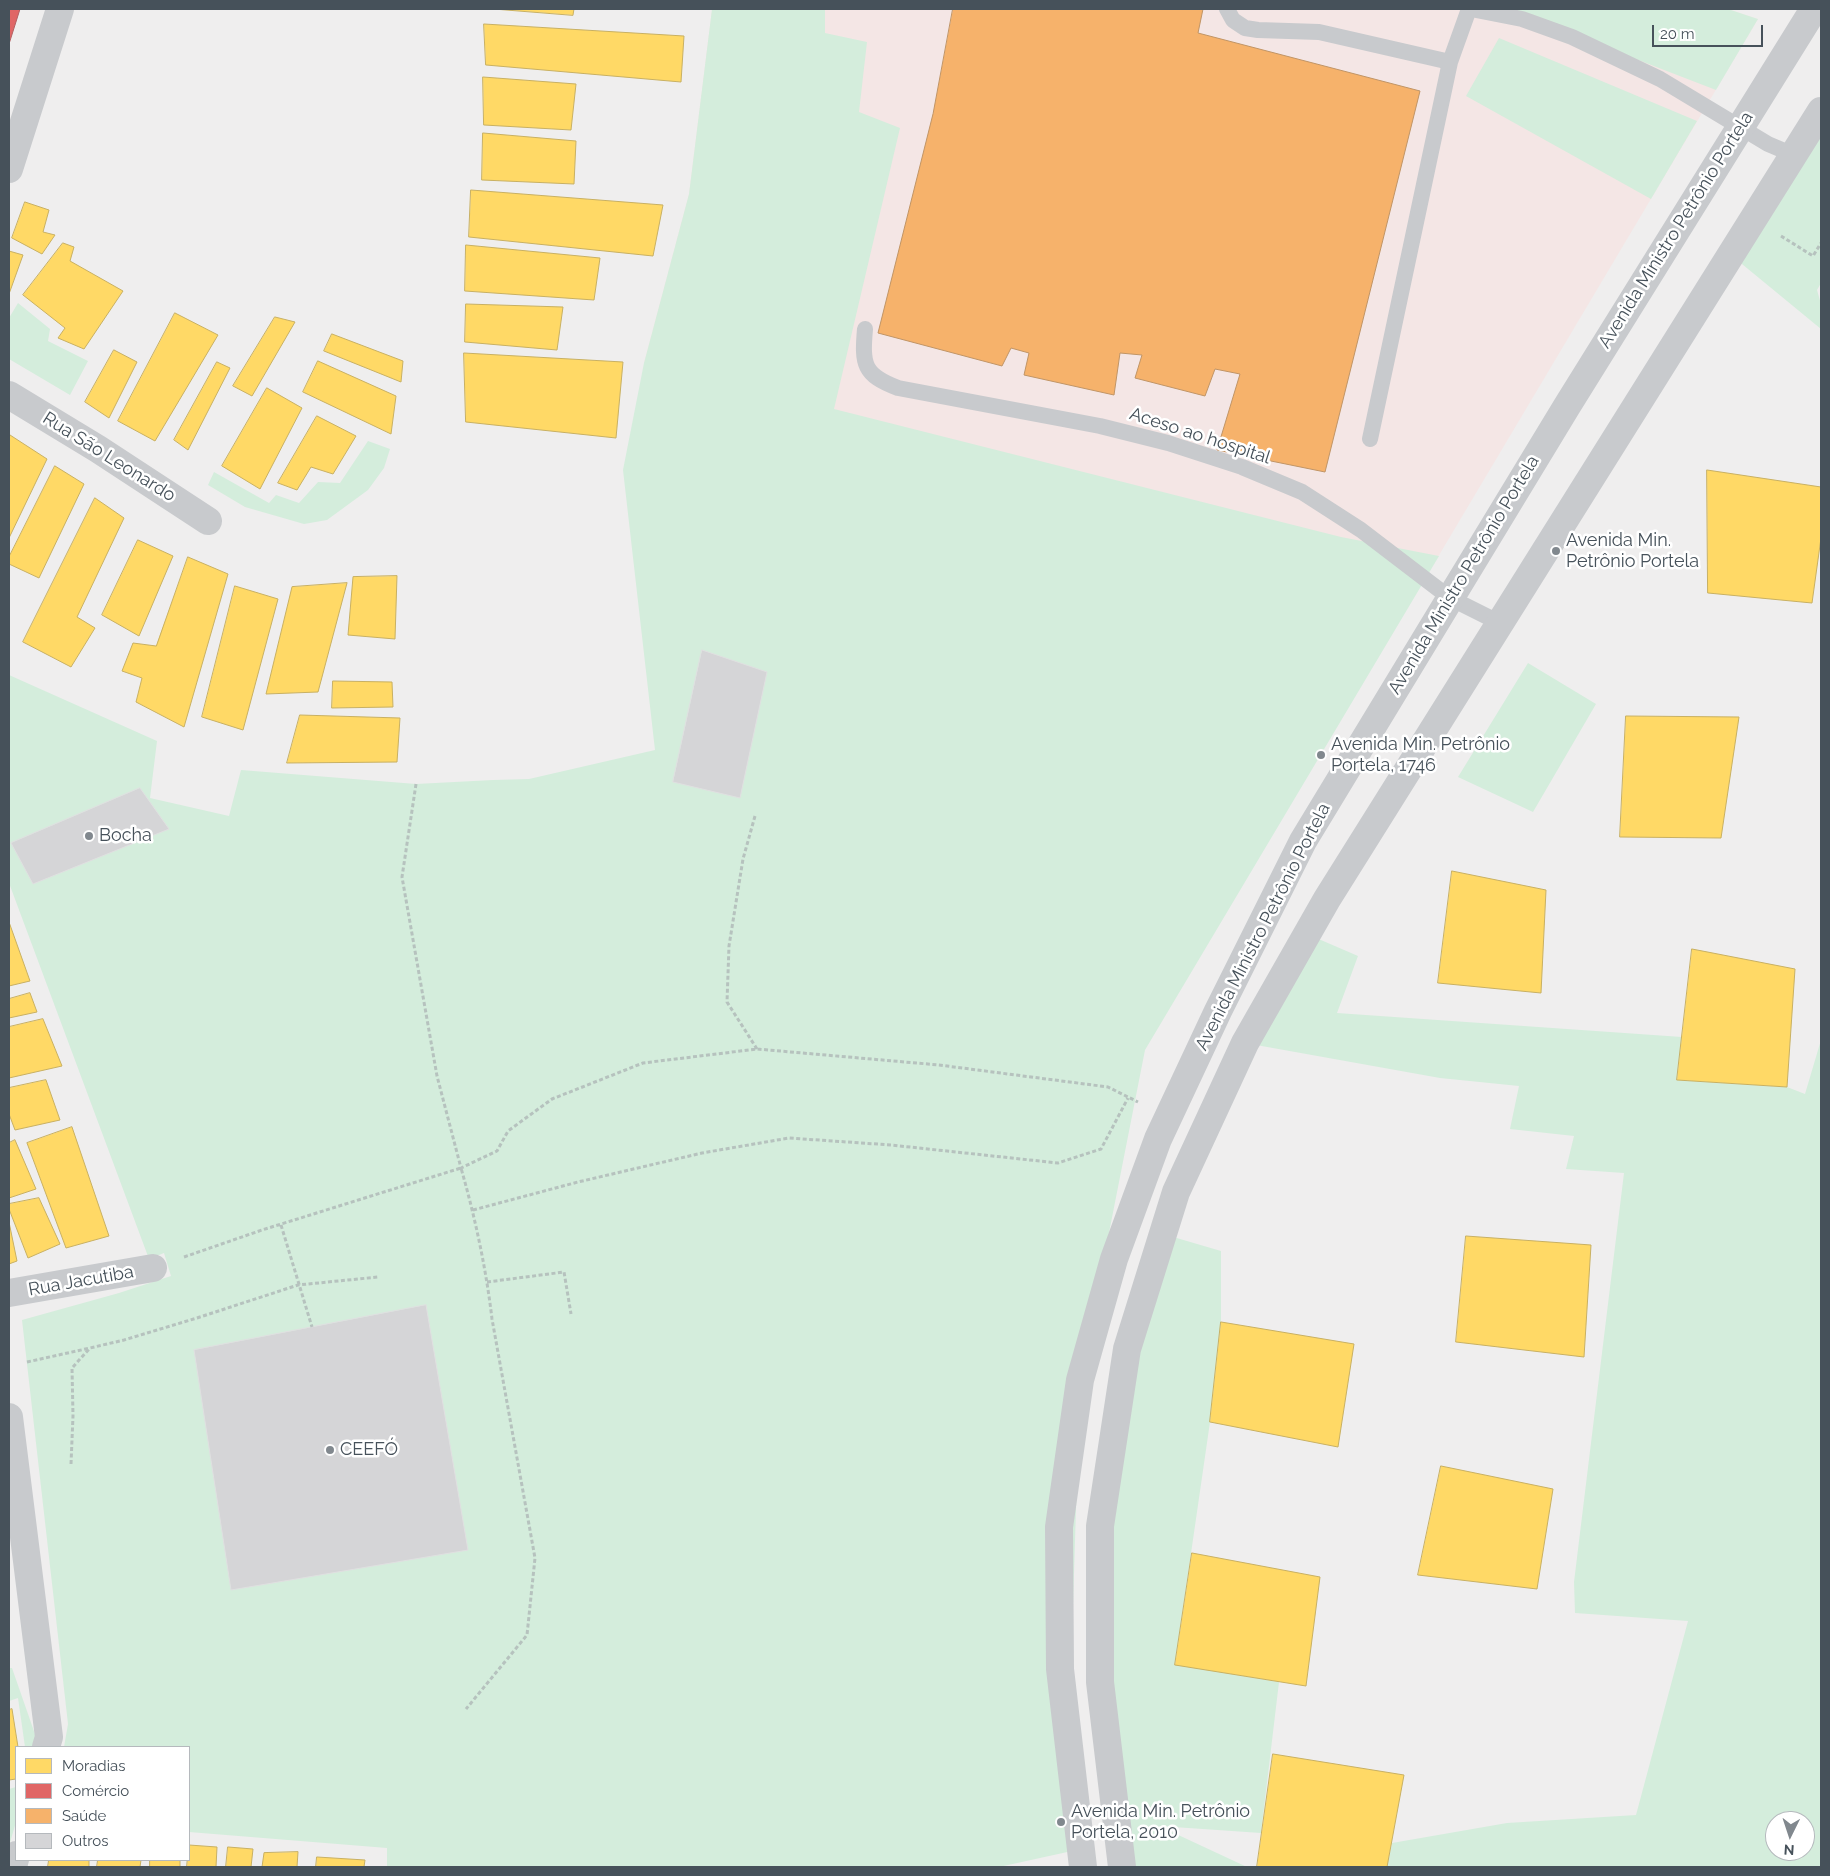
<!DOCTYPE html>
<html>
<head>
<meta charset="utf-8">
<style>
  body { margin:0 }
  #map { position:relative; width:1830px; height:1876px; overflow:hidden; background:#efeeee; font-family:Raleway,sans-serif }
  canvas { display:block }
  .frame { position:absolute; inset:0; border:10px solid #46515a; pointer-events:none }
  .legend { position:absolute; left:15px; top:1746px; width:175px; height:115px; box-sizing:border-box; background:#fff; border:1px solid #b5b9bd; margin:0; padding:6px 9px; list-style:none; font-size:15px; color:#46515a }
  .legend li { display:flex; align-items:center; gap:10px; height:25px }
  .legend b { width:25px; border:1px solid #b5b9bd }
  .north { position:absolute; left:1765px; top:1811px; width:50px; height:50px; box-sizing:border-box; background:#fff; border:1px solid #b5b9bd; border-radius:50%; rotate:184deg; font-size:14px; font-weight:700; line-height:20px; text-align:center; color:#46515a }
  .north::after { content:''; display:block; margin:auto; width:18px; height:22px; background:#81888e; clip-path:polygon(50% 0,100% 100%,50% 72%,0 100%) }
  .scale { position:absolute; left:1652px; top:25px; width:111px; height:22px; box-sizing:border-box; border:2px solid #46515a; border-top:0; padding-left:6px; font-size:15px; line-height:18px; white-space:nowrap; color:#46515a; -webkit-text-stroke:4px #fff; paint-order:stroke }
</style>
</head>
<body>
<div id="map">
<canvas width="1830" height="1876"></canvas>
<div class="frame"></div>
<ul class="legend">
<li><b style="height:14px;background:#ffd966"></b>Moradias</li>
<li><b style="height:14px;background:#e06666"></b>Comércio</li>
<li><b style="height:14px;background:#f6b26b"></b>Saúde</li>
<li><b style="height:14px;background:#d5d5d7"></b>Outros</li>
</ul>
<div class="north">N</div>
<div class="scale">20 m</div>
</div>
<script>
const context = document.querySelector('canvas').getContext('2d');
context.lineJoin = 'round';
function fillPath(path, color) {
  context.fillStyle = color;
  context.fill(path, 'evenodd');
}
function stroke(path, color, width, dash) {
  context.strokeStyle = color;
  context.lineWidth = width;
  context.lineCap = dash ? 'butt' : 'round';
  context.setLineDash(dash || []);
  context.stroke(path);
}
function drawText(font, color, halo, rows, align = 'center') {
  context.font = font + ' Raleway,sans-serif';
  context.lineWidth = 5;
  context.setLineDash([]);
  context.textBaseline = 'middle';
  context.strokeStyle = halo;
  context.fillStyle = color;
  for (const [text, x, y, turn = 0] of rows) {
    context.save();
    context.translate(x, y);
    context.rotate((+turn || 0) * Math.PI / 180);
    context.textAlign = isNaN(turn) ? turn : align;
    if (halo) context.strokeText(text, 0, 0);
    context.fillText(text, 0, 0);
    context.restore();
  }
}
const medical = new Path2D(`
  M 712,9 L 1728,9 L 1758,19 L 1432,567 L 1406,564 L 1194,514 L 644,363 L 689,194 Z`);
const green = new Path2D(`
  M 712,9 L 825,9 L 825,33 L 867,42 L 859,112 L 900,128 L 834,409 L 1341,537 L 1439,556 L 1145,1050 L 1080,1380 L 1071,1670 L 1081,1849 L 999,1867 L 387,1867 L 387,1848 L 189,1832 L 189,1747 L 64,1747 L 68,1724 L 22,1320 L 119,1293 L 171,1276 L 164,1253 L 149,1259 L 9,883 L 9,675 L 157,741 L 150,798 L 229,816 L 241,770 L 416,784 L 493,780 L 529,779 L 655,750 L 623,470 L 644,363 L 689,194 Z
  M 1506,9 L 1728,9 L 1758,19 L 1716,90 Z
  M 1499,38 L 1697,121 L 1651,199 L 1466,96 Z
  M 1821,112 L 1821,283 L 1817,290 L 1821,304 L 1821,329 L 1731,255 Z
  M 18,303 L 50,329 L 48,341 L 88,361 L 70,395 L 9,359 L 9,318 Z
  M 368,441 L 390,449 L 384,468 L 368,490 L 327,520 L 304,524 L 245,507 L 208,485 L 214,472 L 269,503 L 276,495 L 299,503 L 318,482 L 340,483 Z
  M 1528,663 L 1596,704 L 1533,812 L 1458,777 Z
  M 1307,934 L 1358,956 L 1337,1013 L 1682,1037 L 1677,1080 L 1787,1087 L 1805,1094 L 1821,1040 L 1821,1867 L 1387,1867 L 1392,1843 L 1507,1823 L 1636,1815 L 1688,1621 L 1575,1613 L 1574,1582 L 1624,1173 L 1566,1169 L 1574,1136 L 1510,1129 L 1519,1086 L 1440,1078 L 1245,1043 ZM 1775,1821 L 1805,1821 L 1805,1851 L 1775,1851 Z
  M 1163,1234 L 1221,1251 L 1221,1322 L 1210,1422 L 1175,1664 L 1279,1682 L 1261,1833 L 1159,1826 L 1247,1867 L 1122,1867 L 1092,1526 Z
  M 9,1668 L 12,1668 L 36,1737 L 34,1747 L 25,1747 L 18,1698 L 9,1701 Z
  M 16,1787 L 16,1822 L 9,1846 L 9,1789 Z`);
const homes = new Path2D(`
  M 494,9 L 574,9 L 573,15 Z
  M 484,24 L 684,36 L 681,82 L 486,65 Z
  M 483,77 L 576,84 L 571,130 L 484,125 Z
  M 483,133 L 576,141 L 574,184 L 482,180 Z
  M 471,190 L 663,205 L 653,256 L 469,237 Z
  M 25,202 L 49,210 L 43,232 L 55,235 L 42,254 L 12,238 Z
  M 63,243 L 74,247 L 70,261 L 123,291 L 84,349 L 58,338 L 65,328 L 23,295 Z
  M 466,245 L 600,258 L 594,300 L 465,291 Z
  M 9,251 L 23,255 L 9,294 Z
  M 466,304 L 563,307 L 557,350 L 465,342 Z
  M 175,313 L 218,335 L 155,441 L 118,421 Z
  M 275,317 L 295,322 L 252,396 L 233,386 Z
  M 332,334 L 403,361 L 401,382 L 324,351 Z
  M 114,350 L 137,362 L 109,418 L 85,402 Z
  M 464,353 L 623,362 L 616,438 L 466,422 Z
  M 318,361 L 396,396 L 391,434 L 303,392 Z
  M 217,362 L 230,368 L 188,450 L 174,440 Z
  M 267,388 L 302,408 L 260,489 L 222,466 Z
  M 317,416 L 356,436 L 333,474 L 311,467 L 297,490 L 278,483 Z
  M 10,435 L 47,459 L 9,538 L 9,438 Z
  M 55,466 L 84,484 L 39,578 L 9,564 L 9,557 Z
  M 1707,470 L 1821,487 L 1821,538 L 1812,603 L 1708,593 Z
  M 95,498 L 124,518 L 77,617 L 95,628 L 71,667 L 23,642 Z
  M 138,540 L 173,556 L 139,636 L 102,615 Z
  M 188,557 L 228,574 L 184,727 L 136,702 L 142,678 L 122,671 L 133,643 L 156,646 Z
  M 397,576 L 395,639 L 348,635 L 353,577 Z
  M 347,583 L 318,692 L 266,694 L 292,587 Z
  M 235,586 L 278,599 L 243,730 L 202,717 Z
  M 333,681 L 392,682 L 393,707 L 332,708 Z
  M 300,715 L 400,718 L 397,762 L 287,763 Z
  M 1626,716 L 1739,717 L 1721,838 L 1620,837 Z
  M 1452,871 L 1546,890 L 1541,993 L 1438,983 Z
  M 9,922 L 30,981 L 9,986 Z
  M 1692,949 L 1795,969 L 1787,1087 L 1677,1080 Z
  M 30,993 L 37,1012 L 9,1018 L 9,999 Z
  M 43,1019 L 62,1066 L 9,1078 L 9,1027 Z
  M 46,1080 L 60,1120 L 15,1130 L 9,1114 L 9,1088 Z
  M 72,1127 L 109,1236 L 66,1248 L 27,1143 Z
  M 15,1140 L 36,1189 L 9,1198 L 9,1143 Z
  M 39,1198 L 60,1244 L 28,1258 L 9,1209 L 9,1204 Z
  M 9,1222 L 17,1261 L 9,1264 Z
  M 1466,1236 L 1591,1245 L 1584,1357 L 1456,1342 Z
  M 1221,1322 L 1354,1344 L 1338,1447 L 1210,1422 Z
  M 1441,1466 L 1553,1489 L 1537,1589 L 1418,1575 Z
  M 1192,1553 L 1320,1577 L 1306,1686 L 1175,1665 Z
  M 12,1709 L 18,1747 L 16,1747 L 16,1779 L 9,1780 L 9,1710 Z
  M 1273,1754 L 1404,1775 L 1387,1867 L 1257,1867 Z
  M 189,1845 L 217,1847 L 216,1867 L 187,1867 Z
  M 228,1847 L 253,1849 L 251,1867 L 226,1867 Z
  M 298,1852 L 297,1867 L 262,1867 L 264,1853 Z
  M 317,1857 L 365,1860 L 364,1867 L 316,1867 Z
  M 49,1860 L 89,1860 L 89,1867 L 48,1867 Z
  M 98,1860 L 141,1860 L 140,1867 L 97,1867 Z
  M 150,1860 L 180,1860 L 180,1867 L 150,1867 Z`);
const shops = new Path2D(`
  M 9,9 L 20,9 L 9,44 Z`);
const health = new Path2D(`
  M 953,9 L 1203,9 L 1198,33 L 1420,91 L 1325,472 L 1217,450 L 1240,374 L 1215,369 L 1205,396 L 1135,378 L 1142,355 L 1120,353 L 1114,395 L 1024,375 L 1029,353 L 1011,348 L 1002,366 L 878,333 L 933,114 Z`);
const building = new Path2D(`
  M 702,650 L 767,672 L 740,798 L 673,782 Z
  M 140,788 L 169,829 L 33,884 L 11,843 Z
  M 426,1305 L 468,1550 L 231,1590 L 194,1350 Z`);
const path = new Path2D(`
  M 1781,236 L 1813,256 L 1821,243
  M 416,784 L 402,877 L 437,1076 L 461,1168 L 497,1151 L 508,1131 L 552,1099 L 643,1063 L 757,1049 L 939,1065 L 1108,1087 L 1138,1102
  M 755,816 L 743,859 L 729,946 L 727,1002 L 757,1049
  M 473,1210 L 578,1182 L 702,1153 L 789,1138 L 891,1145 L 1058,1163 L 1101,1149 L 1128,1098
  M 281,1225 L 312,1327
  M 184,1257 L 262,1230 L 461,1168 C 475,1217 486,1268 492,1319 L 535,1558 L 527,1635 L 466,1709
  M 487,1282 L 564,1272 L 571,1314
  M 27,1362 L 90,1348
  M 71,1464 L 73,1416 L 72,1368 L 90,1348 L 124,1340 L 197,1318 L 298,1285 L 378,1277`);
const service = new Path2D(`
  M 1227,9 L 1233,20 L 1245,28 L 1258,30 L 1319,32 L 1450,62
  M 1471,9 L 1522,19 L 1572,37 L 1660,79 L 1768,144 L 1794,155
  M 865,329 C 862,364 863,375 898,388 L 1100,426 L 1168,443 L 1242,467 L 1302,492 L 1361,530 L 1450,598 L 1500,623
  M 1370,439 L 1450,62 L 1469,9`);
const minor = new Path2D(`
  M 9,169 L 60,9
  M 9,395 L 98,449 L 208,521
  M 9,1293 L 153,1268
  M 9,1417 L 49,1737 L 46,1747
  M 13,1867 L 16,1855`);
const tertiary = new Path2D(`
  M 1083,1867 L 1060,1669 L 1059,1527 L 1080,1380 L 1114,1259 L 1158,1139 L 1218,1011 L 1303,841 L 1567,406 L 1814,9
  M 1122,1867 L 1100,1682 L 1100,1526 L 1127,1349 L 1176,1192 L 1245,1043 L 1327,899 L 1821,111`);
const markers = [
  [1556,551,5,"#81888e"],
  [1321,755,5,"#81888e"],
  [89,836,5,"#81888e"],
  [330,1450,5,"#81888e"],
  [1061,1822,5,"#81888e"]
];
const streetNames = [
  ["Avenida Ministro Petrônio Portela",1676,230,-58],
  ["Aceso ao hospital",1200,436,18],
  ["Rua São Leonardo",109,457,32],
  ["Avenida Ministro Petrônio Portela",1464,575,-59],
  ["Avenida Ministro Petrônio Portela",1263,927,-63],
  ["Rua Jacutiba",81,1281,-10]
];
const poiNames = [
  ["Avenida Min.",1566,541],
  ["Petrônio Portela",1566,562],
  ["Avenida Min. Petrônio",1331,745],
  ["Portela, 1746",1331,766],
  ["Bocha",99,836],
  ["CEEFÓ",340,1450],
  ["Avenida Min. Petrônio",1071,1812],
  ["Portela, 2010",1071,1833]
];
fillPath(medical, '#f4e6e5');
fillPath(green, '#d4eddc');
fillPath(homes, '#ffd966');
stroke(homes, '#c8b062', 1);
fillPath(shops, '#e06666');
stroke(shops, '#b26062', 1);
fillPath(health, '#f6b26b');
stroke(health, '#c19566', 1);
fillPath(building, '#d5d5d7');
stroke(building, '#e0e0e1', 1);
stroke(path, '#b6c2be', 3, [4, 2.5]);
stroke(service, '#c8cacd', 16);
stroke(minor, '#c8cacd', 28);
stroke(tertiary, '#c8cacd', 28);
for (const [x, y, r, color] of markers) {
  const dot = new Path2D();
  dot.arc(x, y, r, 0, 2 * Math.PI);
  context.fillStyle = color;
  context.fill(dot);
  stroke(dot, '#fff', 2);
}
drawText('18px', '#46515a', '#fff', streetNames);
drawText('18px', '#46515a', '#fff', poiNames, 'left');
</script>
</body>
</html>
